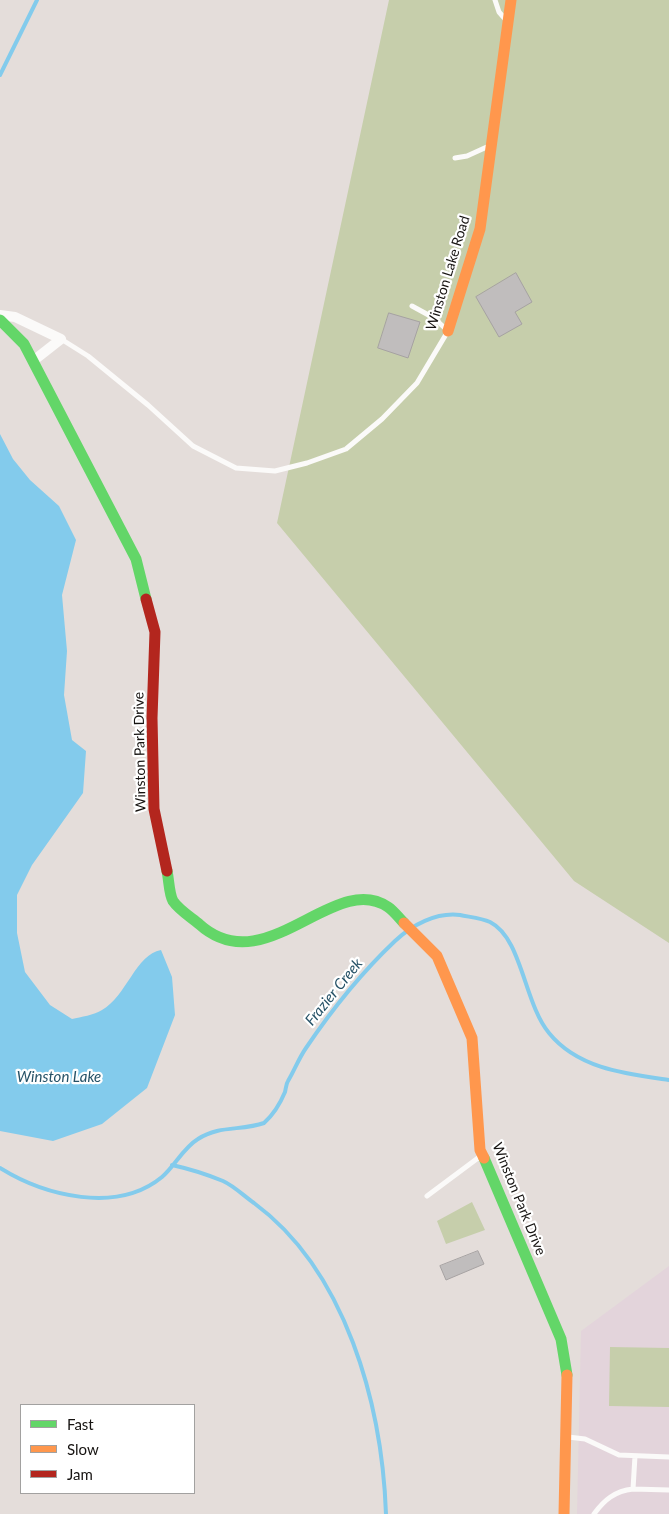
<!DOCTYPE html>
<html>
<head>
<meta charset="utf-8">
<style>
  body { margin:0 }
  #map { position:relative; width:669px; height:1514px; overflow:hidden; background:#e4ddda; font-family:Lato,sans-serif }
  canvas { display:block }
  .legend { position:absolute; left:20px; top:1404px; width:175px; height:90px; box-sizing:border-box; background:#fff; border:1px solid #a2a1a0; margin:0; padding:6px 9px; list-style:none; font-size:15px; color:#161311 }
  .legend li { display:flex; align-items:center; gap:10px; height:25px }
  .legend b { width:25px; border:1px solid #a2a1a0 }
</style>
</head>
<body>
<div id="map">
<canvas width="669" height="1514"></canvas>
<ul class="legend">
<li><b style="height:6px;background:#63d668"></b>Fast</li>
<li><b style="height:6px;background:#ff974d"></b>Slow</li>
<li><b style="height:6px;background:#b3261e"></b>Jam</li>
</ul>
</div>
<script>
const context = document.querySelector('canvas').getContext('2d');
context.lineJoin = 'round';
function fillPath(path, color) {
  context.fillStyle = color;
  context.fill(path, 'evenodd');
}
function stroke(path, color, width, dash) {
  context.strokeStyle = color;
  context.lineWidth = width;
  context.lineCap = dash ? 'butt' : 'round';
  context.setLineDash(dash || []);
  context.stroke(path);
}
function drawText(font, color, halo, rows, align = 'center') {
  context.font = font + ' Lato,sans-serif';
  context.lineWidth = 4.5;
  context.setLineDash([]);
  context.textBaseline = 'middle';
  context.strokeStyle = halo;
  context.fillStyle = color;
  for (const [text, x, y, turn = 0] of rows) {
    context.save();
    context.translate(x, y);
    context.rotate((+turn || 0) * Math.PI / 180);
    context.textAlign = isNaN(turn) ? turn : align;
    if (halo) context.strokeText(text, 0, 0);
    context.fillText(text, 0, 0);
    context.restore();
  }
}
const education = new Path2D(`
  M 669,1266 L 669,1514 L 577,1514 L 581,1331 Z`);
const green = new Path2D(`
  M 389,0 L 669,0 L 669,943 L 574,881 L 277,523 Z
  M 472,1202 L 485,1230 L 446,1244 L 437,1221 Z
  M 610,1347 L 669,1348 L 669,1407 L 609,1406 Z`);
const water = new Path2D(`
  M 0,434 L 13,459 L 30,480 L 59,506 L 76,540 L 62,595 L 67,651 L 64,695 L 72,740 L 86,751 L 83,793 L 32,865 L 17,895 L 17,933 L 25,972 L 50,1005 L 72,1019 C 81,1017 94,1015 102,1010 C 126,997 136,954 161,950 L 172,977 L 175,1015 L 147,1088 L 102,1124 L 53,1141 L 0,1131 Z`);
const stream = new Path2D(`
  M 0,75 L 37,0
  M 172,1165 C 190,1169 206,1174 223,1181 C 234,1186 244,1196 254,1203 C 346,1271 382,1404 386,1514
  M 0,1168 C 45,1196 117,1214 162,1177 C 175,1166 183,1148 198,1139 C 219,1125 242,1131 264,1123 C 273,1115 280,1104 285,1092 C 286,1088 286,1084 288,1081 C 294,1071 299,1058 306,1048 C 333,1008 359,975 395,941 C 412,925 436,912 460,915 C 469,917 481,918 490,922 C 522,938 524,1003 549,1033 C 578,1069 627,1074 669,1080`);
const building = new Path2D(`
  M 516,273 L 532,302 L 515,312 L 522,324 L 499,337 L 476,297 Z
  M 389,313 L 420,322 L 408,358 L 378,348 Z
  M 478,1251 L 484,1264 L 446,1280 L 440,1266 Z`);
const lane = new Path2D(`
  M 495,0 L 499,12 L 506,20
  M 455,158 L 467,156 L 489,146
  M 61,339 L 88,356 L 148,405 L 193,446 L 236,468 L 275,471 L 307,463 L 346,449 L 382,419 L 417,383 L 448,331 L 434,318 L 412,306
  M 427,1196 L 482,1155
  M 568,1437 L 585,1439 L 619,1455 L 669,1457
  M 633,1489 L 669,1490
  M 594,1514 C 604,1500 615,1491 633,1489 L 635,1456`);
const street = new Path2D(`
  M 0,315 L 15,317 L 61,339 L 33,361`);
const fast = new Path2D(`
  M 0,320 L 24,344 L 136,559 L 146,599
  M 167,871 C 169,880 169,894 173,901 C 179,910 192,918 199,924 C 265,984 334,870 388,907 C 394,911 399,918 404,923
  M 484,1158 L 561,1339 L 567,1375`);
const slow = new Path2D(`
  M 448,331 L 480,229 L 511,0
  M 404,923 L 437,956 L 472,1038 L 480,1150 L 484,1158
  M 564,1514 L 567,1375`);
const jam = new Path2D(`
  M 146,599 L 155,632 L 152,718 L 154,809 L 167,871`);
const streetNames = [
  ["Winston Lake Road",448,273,-73],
  ["Winston Park Drive",140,752,-91],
  ["Winston Park Drive",519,1199,68]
];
const waterNames = [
  ["Frazier Creek",334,992,-51],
  ["Winston Lake",59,1077]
];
fillPath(education, '#e3d4db');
fillPath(green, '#c6ceab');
fillPath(water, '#83cbec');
stroke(stream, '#83cbec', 4);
fillPath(building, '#c0bdbd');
stroke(building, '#a6a2a2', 1);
stroke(lane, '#fbfaf9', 5);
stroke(street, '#fbfaf9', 10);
stroke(fast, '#63d668', 11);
stroke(slow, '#ff974d', 11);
stroke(jam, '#b3261e', 11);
drawText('14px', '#161311', '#fff', streetNames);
drawText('italic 15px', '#255166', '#fff', waterNames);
</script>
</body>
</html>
